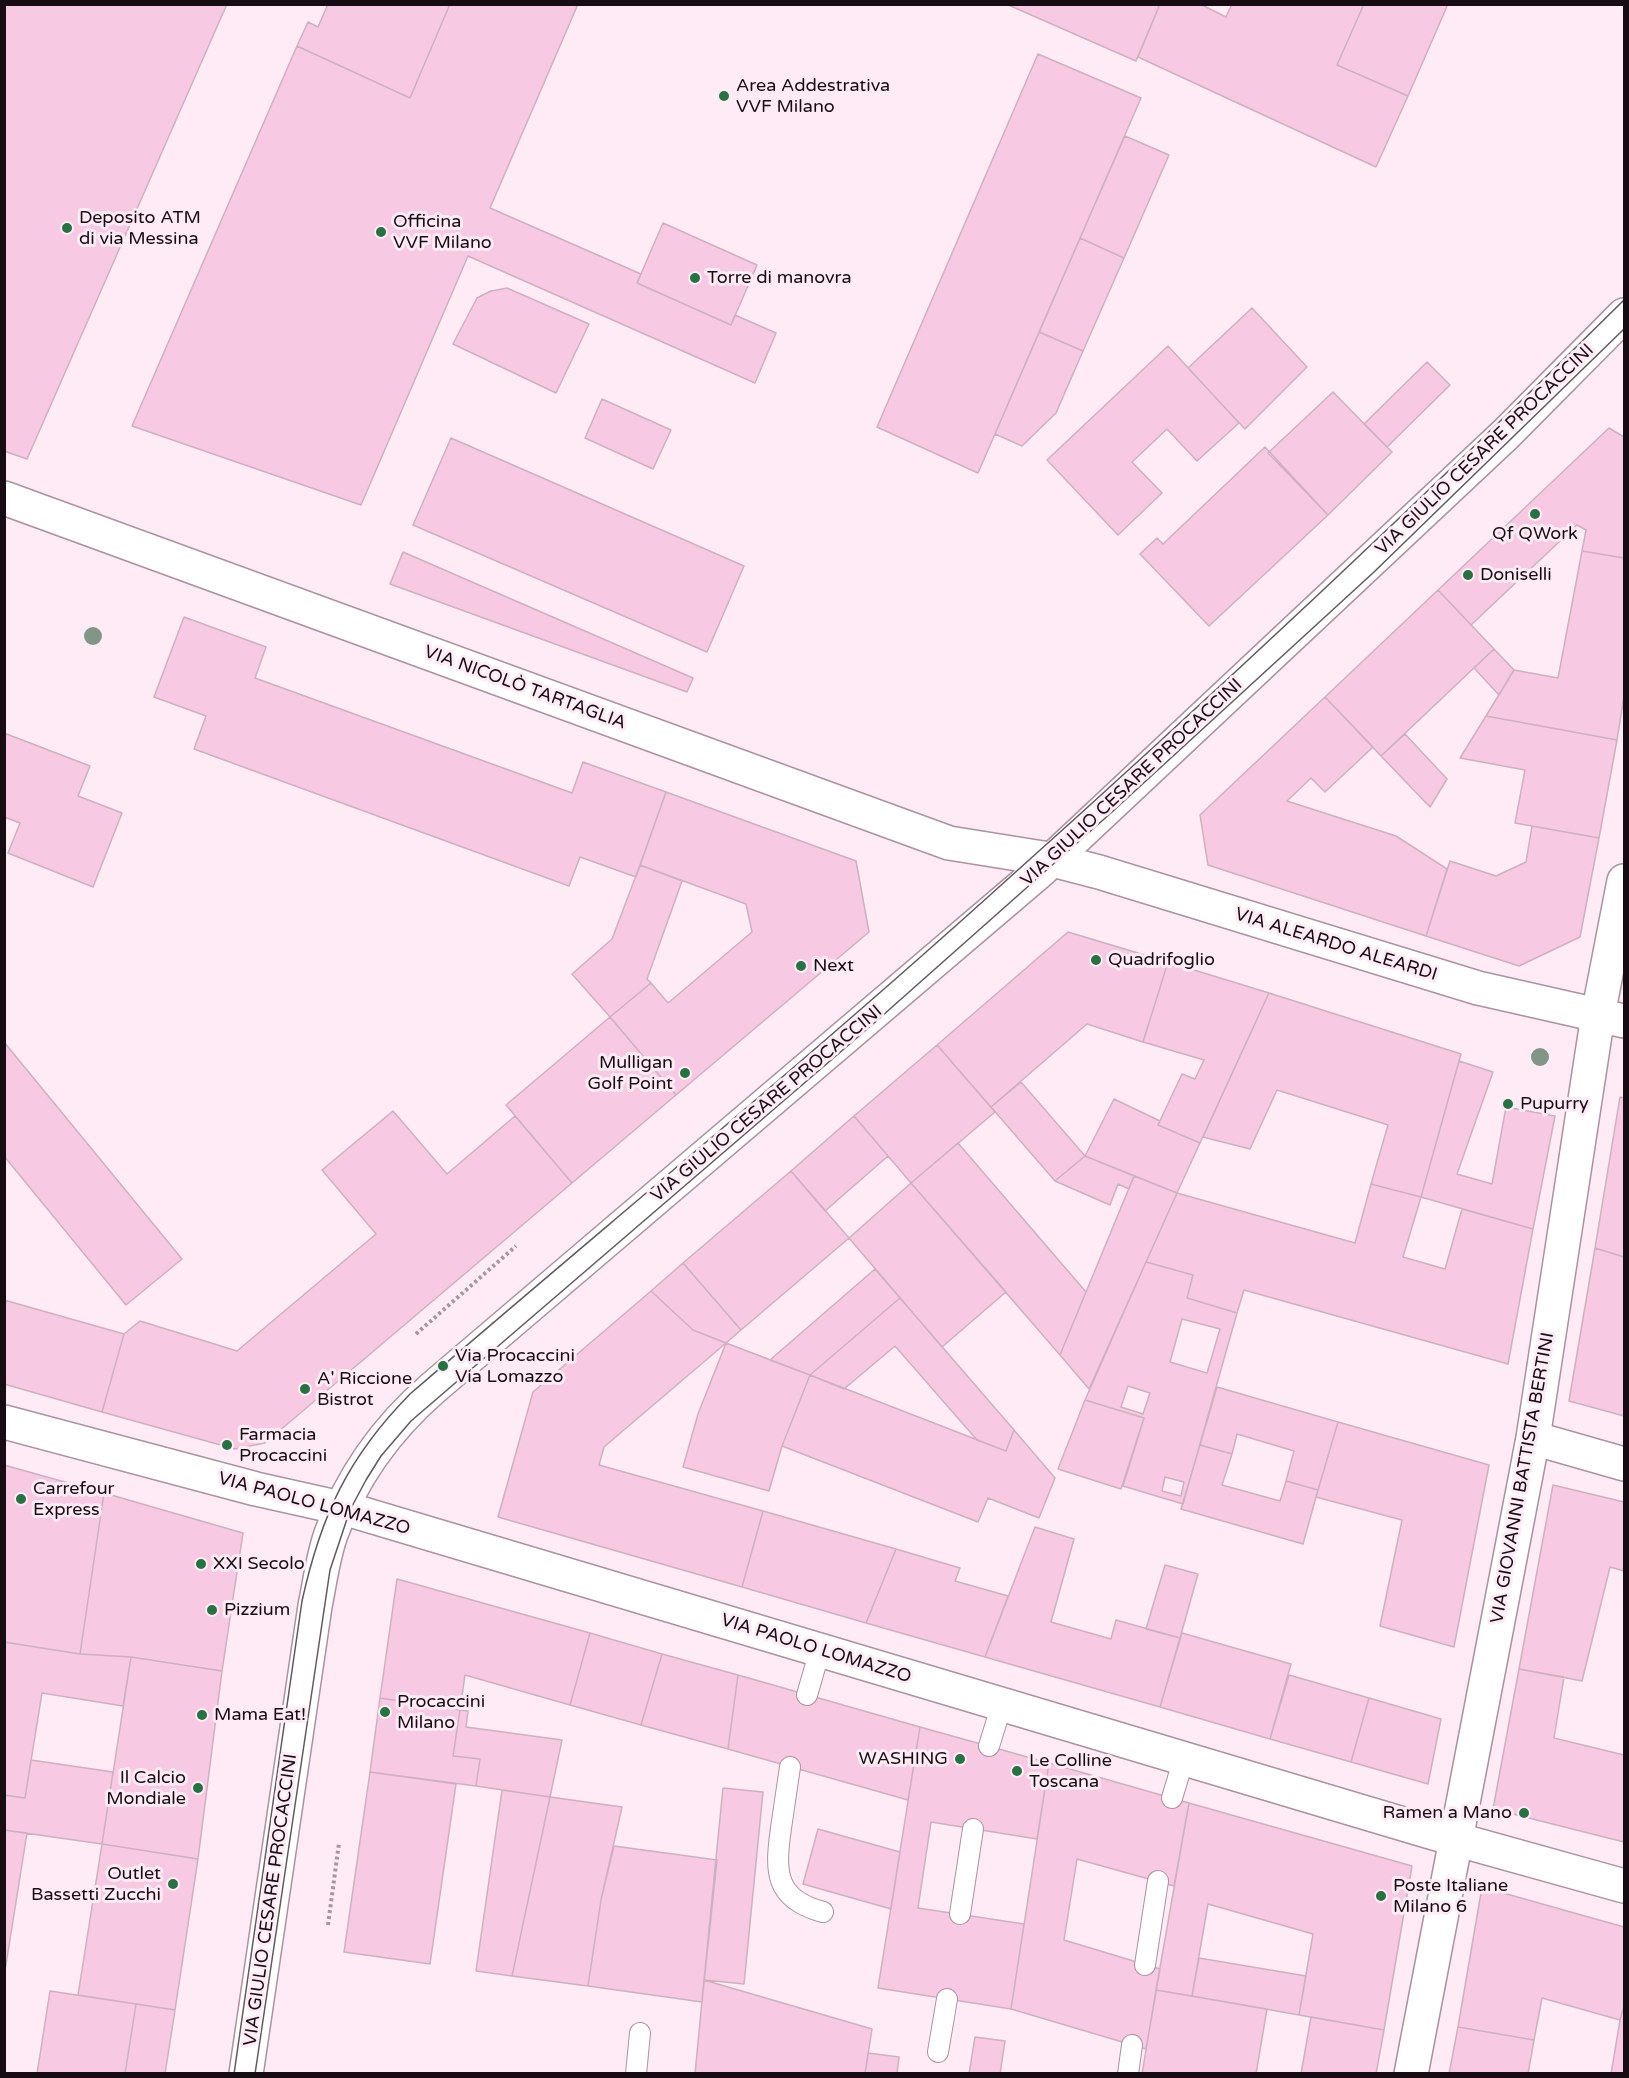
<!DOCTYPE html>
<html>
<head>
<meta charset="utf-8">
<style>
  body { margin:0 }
  #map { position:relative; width:1629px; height:2078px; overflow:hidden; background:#feebf5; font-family:"Varela Round",sans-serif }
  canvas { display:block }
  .frame { position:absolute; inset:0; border:6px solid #170c13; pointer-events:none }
</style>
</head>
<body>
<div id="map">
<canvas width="1629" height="2078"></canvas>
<div class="frame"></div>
</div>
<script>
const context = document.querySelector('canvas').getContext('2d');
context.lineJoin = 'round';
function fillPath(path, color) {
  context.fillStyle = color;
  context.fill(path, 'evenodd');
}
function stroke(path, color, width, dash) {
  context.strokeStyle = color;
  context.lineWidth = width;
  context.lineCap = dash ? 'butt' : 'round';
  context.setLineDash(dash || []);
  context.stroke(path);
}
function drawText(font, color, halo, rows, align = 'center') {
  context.font = font + ' "Varela Round",sans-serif';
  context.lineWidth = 6;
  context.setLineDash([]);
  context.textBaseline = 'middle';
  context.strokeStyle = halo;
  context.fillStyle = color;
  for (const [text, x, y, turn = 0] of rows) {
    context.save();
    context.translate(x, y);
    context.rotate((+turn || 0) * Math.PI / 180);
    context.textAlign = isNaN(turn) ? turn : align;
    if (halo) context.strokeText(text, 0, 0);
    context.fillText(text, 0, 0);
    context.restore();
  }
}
const building = new Path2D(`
  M 4,4 L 227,4 L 27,459 L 4,451 Z
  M 328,4 L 450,4 L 410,98 L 297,46 L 308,22 L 318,27 Z
  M 450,4 L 578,4 L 490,208 L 641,274 L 637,283 L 731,325 L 735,315 L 776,333 L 755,383 L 468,256 L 361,505 L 132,426 L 297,46 L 410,98 Z
  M 1006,4 L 1160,4 L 1136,61 Z
  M 1160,4 L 1200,4 L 1226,17 L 1232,4 L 1364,4 L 1337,65 L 1408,96 L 1376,167 L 1138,57 Z
  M 1364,4 L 1448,4 L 1408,96 L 1337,65 Z
  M 1038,54 L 1141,98 L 978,473 L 877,427 Z
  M 1125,136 L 1169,155 L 1124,258 L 1080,238 Z
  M 663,223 L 757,265 L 731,325 L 637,283 Z
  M 1080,238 L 1124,258 L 1083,351 L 1039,332 Z
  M 507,288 L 589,324 L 556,393 L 453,344 L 477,298 L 491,291 Z
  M 1252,308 L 1307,367 L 1245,429 L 1188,368 Z
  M 1039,332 L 1083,351 L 1056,413 L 1022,446 L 995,434 Z
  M 1168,346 L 1239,423 L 1197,461 L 1167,429 L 1132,462 L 1162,493 L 1118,535 L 1047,460 Z
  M 1427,362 L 1450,385 L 1387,447 L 1364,424 Z
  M 1333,392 L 1392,452 L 1328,515 L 1268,453 Z
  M 602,399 L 671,430 L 653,469 L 585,438 Z
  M 1609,428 L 1624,437 L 1624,558 L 1582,551 L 1586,530 L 1577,525 L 1471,625 L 1438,590 Z
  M 451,438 L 744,566 L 707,652 L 413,525 Z
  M 1265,447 L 1328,515 L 1209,626 L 1140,554 L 1157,538 L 1163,544 Z
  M 1582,551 L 1624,558 L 1624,697 L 1617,740 L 1486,716 L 1514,670 L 1558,678 Z
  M 403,552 L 693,678 L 687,692 L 390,584 Z
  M 1438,590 L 1494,649 L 1381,756 L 1325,697 Z
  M 184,617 L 266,647 L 255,678 L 572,793 L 583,762 L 666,792 L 636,877 L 580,857 L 569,886 L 194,749 L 206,716 L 154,697 Z
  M 1494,649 L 1514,670 L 1499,695 L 1474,668 Z
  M 1325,697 L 1373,747 L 1325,792 L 1311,778 L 1287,801 L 1396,836 L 1447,869 L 1426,936 L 1208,865 L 1200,815 Z
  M 1486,716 L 1617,740 L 1599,838 L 1515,823 L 1525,770 L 1460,758 Z
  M 4,733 L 90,766 L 78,796 L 122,813 L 93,887 L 8,853 L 20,823 L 4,817 Z
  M 1405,734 L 1447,779 L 1430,807 L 1381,756 Z
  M 666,792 L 856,861 L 869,932 L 676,1095 L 610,1017 L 651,983 L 668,1003 L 752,932 L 746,904 L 640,865 Z
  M 1532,826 L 1599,838 L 1580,937 L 1519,966 L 1426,936 L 1450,861 L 1496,876 L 1526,862 Z
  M 640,865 L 682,881 L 647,979 L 651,983 L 610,1017 L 572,974 L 612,939 Z
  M 1068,932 L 1168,962 L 1143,1042 L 1087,1024 L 991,1107 L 937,1045 Z
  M 1168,962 L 1269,993 L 1200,1143 L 1158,1125 L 1182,1074 L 1195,1079 L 1204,1060 L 1143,1042 Z
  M 1269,993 L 1461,1054 L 1421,1197 L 1371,1184 L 1388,1125 L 1277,1090 L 1250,1149 L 1203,1137 Z
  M 610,1017 L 676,1095 L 572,1183 L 506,1105 Z
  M 4,1042 L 182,1259 L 126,1305 L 4,1156 Z
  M 937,1045 L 995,1112 L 911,1183 L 854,1116 Z
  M 1459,1061 L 1493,1072 L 1457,1174 L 1492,1184 L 1506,1107 L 1555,1116 L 1533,1229 L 1421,1197 Z
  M 1021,1082 L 1085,1156 L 1055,1181 L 991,1107 Z
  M 1620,1097 L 1624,1098 L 1624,1257 L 1595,1248 Z
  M 1114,1099 L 1160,1121 L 1158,1125 L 1200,1143 L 1177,1193 L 1085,1156 Z
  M 393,1111 L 447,1174 L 515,1116 L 572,1183 L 265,1443 L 235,1449 L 102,1412 L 124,1334 L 140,1321 L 237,1351 L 376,1234 L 322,1170 Z
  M 854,1116 L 888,1156 L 825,1211 L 791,1171 Z
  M 958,1143 L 1086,1292 L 1060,1355 L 911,1183 Z
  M 1085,1156 L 1134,1176 L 1129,1189 L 1118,1184 L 1110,1205 L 1055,1181 Z
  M 791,1171 L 849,1238 L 741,1330 L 683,1263 Z
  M 1134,1176 L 1177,1193 L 1089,1389 L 1060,1355 Z
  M 911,1183 L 1006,1292 L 942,1347 L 849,1238 Z
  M 1371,1184 L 1421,1197 L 1403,1257 L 1445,1269 L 1462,1209 L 1533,1229 L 1508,1364 L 1244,1290 L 1237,1313 L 1187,1298 L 1193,1275 L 1146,1262 L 1177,1193 L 1355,1243 Z
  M 1595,1248 L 1624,1257 L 1624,1416 L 1569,1401 Z
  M 1146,1262 L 1193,1275 L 1187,1298 L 1237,1313 L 1183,1504 L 1123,1486 L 1144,1418 L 1085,1400 ZM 1182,1319 L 1220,1329 L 1207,1373 L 1170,1362 ZM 1128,1386 L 1150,1393 L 1143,1414 L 1121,1407 ZM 1165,1477 L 1184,1482 L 1181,1496 L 1162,1491 Z
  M 683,1263 L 741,1330 L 726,1343 L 693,1330 L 651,1291 Z
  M 875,1269 L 900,1298 L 810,1375 L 770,1360 Z
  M 651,1291 L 693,1330 L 726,1343 L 604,1447 L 599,1465 L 763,1511 L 742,1587 L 498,1517 L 533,1392 Z
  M 900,1298 L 1014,1430 L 1006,1451 L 977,1440 L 895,1346 L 844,1389 L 810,1375 Z
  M 4,1300 L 124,1334 L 102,1412 L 4,1384 Z
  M 726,1343 L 810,1375 L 782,1446 L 769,1491 L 683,1467 L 698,1414 Z
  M 810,1375 L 1006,1451 L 1014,1430 L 1055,1478 L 1039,1518 L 988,1498 L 978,1522 L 782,1446 Z
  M 1217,1387 L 1338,1422 L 1318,1490 L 1286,1481 L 1294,1451 L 1237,1434 L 1232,1454 L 1200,1445 Z
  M 1085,1400 L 1144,1418 L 1121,1489 L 1058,1469 Z
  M 1338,1422 L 1489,1465 L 1454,1647 L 1380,1626 L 1402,1520 L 1316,1497 Z
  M 1200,1445 L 1232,1454 L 1222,1485 L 1280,1501 L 1286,1481 L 1318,1490 L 1303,1544 L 1181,1509 Z
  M 4,1465 L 104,1493 L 80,1654 L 4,1642 Z
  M 1553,1485 L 1624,1502 L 1624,1571 L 1610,1567 L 1582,1681 L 1519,1669 Z
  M 104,1493 L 243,1533 L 222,1671 L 131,1657 L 80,1654 Z
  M 763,1511 L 896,1549 L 866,1623 L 742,1587 Z
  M 1035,1527 L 1074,1539 L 1051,1622 L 1111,1639 L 1116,1620 L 1180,1638 L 1160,1707 L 985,1657 Z
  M 896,1549 L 960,1568 L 955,1581 L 1008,1596 L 985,1657 L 866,1623 Z
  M 1165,1565 L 1198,1574 L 1180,1638 L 1146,1629 Z
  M 397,1579 L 590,1633 L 570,1705 L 465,1675 L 460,1710 L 380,1698 Z
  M 590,1633 L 662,1654 L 641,1725 L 570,1705 Z
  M 1182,1633 L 1291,1664 L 1270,1739 L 1160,1707 Z
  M 4,1642 L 80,1654 L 131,1657 L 123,1706 L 42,1693 L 25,1798 L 4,1795 Z
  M 662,1654 L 738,1675 L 728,1749 L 641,1725 Z
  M 131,1657 L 222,1671 L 198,1859 L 102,1844 Z
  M 1519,1669 L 1564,1677 L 1554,1738 L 1624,1755 L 1624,1842 L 1493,1809 Z
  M 738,1675 L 920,1727 L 908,1800 L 728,1749 Z
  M 1289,1675 L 1369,1698 L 1351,1762 L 1270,1739 Z
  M 380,1698 L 460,1710 L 453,1756 L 480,1759 L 476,1786 L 370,1772 Z
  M 1369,1698 L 1441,1719 L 1428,1784 L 1351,1762 Z
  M 460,1710 L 468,1711 L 466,1727 L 562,1740 L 550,1797 L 476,1786 L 480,1759 L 453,1756 Z
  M 920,1727 L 1049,1763 L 1037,1839 L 931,1822 L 918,1908 L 1024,1924 L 1011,2009 L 878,1988 Z
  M 31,1760 L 113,1772 L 102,1844 L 4,1830 L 4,1795 L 25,1798 Z
  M 1049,1763 L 1189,1803 L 1174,1886 L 1077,1859 L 1064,1940 L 1160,1969 L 1146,2049 L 1011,2009 Z
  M 370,1772 L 456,1784 L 430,1964 L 344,1952 Z
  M 723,1788 L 763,1792 L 744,1984 L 704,1980 Z
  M 502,1790 L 550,1797 L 512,1976 L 476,1971 Z
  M 550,1797 L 622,1807 L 601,1900 L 588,1986 L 512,1976 Z
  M 1189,1803 L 1412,1866 L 1384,2030 L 1299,2015 L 1313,1934 L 1208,1904 L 1192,1996 L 1156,1990 Z
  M 818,1829 L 900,1852 L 891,1909 L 803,1884 Z
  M 4,1830 L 27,1833 L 4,1977 Z
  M 102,1844 L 198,1859 L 175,2010 L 78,1995 Z
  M 614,1846 L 717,1860 L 702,2002 L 588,1986 L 601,1900 Z
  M 1482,1887 L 1624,1927 L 1624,2006 L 1620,2020 L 1542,1998 L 1534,2040 L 1458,2027 Z
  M 1199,1958 L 1306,1976 L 1299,2015 L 1192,1996 Z
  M 704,1980 L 872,2029 L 865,2074 L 695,2074 Z
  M 1156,1990 L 1267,2009 L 1256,2074 L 1142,2074 Z
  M 50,1991 L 136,2004 L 125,2074 L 37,2074 Z
  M 136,2004 L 175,2010 L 165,2074 L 125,2074 Z
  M 1624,2006 L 1624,2074 L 1611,2074 L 1620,2020 Z
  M 1311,2017 L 1384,2030 L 1376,2074 L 1301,2074 Z
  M 1458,2027 L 1534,2040 L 1528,2074 L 1449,2074 Z
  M 975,2037 L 1005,2041 L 1000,2074 L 969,2074 Z
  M 868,2053 L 899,2057 L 897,2074 L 865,2074 Z`);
const path = new Path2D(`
  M 416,1334 L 516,1246
  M 328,1925 L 339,1843`);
const lane = new Path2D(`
  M 807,1695 L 820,1650
  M 989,1746 L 1002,1704
  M 790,1767 C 787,1787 784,1808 781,1828 C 775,1871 774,1899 823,1912
  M 1172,1798 L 1184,1758
  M 960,1914 L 973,1829
  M 1145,1965 L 1158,1881
  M 938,2052 L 947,1999
  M 636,2074 L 640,2033
  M 1128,2074 L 1132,2045`);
const street = new Path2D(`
  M 4,498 L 949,843 L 1049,859 L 1099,872 L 1478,988 L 1624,1021
  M 4,1422 L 256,1489 L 350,1510 L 1430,1832 L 1624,1886
  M 1533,1438 L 1624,1464
  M 1411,2074 L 1533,1438 L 1598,1015 L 1624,881`);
const secondary = new Path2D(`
  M 246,2074 L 315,1606 C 320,1582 323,1556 331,1534 C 352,1476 387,1428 433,1388 L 1040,871 L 1506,434 L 1624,315`);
const tram = new Path2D(`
  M 234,2074 L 302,1601 C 321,1515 348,1457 410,1394 C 603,1228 800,1066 989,896 C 1206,702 1418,504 1624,300
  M 255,2074 L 330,1570 L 350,1510 L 366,1480 L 381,1456 L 411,1421 L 873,1024 L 1112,812 L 1374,572 L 1624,329`);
const trees = [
  [93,636],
  [1540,1057]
];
const markers = [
  [724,96,6,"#257242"],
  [67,228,6,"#257242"],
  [381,232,6,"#257242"],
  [695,278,6,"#257242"],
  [1535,514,6,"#257242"],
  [1468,575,6,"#257242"],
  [1096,960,6,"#257242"],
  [801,966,6,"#257242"],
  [685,1073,6,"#257242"],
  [1508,1104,6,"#257242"],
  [443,1366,6,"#257242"],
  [305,1389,6,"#257242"],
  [227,1445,6,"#257242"],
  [21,1499,6,"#257242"],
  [201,1564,6,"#257242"],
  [212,1610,6,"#257242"],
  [385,1712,6,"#257242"],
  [202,1715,6,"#257242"],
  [960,1759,6,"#257242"],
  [1017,1771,6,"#257242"],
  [198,1788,6,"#257242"],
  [1524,1813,6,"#257242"],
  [173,1884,6,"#257242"],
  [1381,1896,6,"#257242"]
];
const poiNames = [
  ["Area Addestrativa",736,86],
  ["VVF Milano",736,107],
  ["Deposito ATM",79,218],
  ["di via Messina",79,239],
  ["Officina",393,222],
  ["VVF Milano",393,243],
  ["Torre di manovra",707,278],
  ["Qf QWork",1535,534,"center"],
  ["Doniselli",1480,575],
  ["Quadrifoglio",1108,960],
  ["Next",813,966],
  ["Mulligan",673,1063,"right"],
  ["Golf Point",673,1084,"right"],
  ["Pupurry",1520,1104],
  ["Via Procaccini",455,1356],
  ["Via Lomazzo",455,1377],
  ["A' Riccione",317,1379],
  ["Bistrot",317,1400],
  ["Farmacia",239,1435],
  ["Procaccini",239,1456],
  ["Carrefour",33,1489],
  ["Express",33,1510],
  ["XXI Secolo",213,1564],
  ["Pizzium",224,1610],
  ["Procaccini",397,1702],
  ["Milano",397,1723],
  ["Mama Eat!",214,1715],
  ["WASHING",948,1759,"right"],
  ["Le Colline",1029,1761],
  ["Toscana",1029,1782],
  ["Il Calcio",186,1778,"right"],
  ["Mondiale",186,1799,"right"],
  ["Ramen a Mano",1512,1813,"right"],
  ["Outlet",161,1874,"right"],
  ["Bassetti Zucchi",161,1895,"right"],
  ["Poste Italiane",1393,1886],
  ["Milano 6",1393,1907]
];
const streetNames = [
  ["VIA GIULIO CESARE PROCACCINI",1485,450,-44],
  ["VIA NICOLÒ TARTAGLIA",525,688,20],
  ["VIA GIULIO CESARE PROCACCINI",1132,783,-43],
  ["VIA ALEARDO ALEARDI",1336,945,17],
  ["VIA GIULIO CESARE PROCACCINI",767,1104,-40],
  ["VIA GIOVANNI BATTISTA BERTINI",1523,1478,-80],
  ["VIA PAOLO LOMAZZO",314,1504,15],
  ["VIA PAOLO LOMAZZO",816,1649,17],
  ["VIA GIULIO CESARE PROCACCINI",271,1900,-82]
];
fillPath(building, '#f7c9e3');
stroke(building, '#cfb0c1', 1.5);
stroke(lane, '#ae91a1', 22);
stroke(street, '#ae91a1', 36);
stroke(secondary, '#ae91a1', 36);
stroke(path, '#a6969f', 4, [3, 3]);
stroke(lane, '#fff', 20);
stroke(street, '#fff', 33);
stroke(secondary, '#fff', 33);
stroke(tram, '#64565e', 1.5);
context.fillStyle = '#829688';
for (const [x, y] of trees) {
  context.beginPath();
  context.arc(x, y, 9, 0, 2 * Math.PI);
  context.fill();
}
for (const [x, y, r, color] of markers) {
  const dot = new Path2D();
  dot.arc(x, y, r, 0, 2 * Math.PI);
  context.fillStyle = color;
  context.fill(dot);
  stroke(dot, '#feebf5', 2);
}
drawText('18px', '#170c13', '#feebf5', poiNames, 'left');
drawText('18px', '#170c13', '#feebf5', streetNames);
</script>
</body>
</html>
